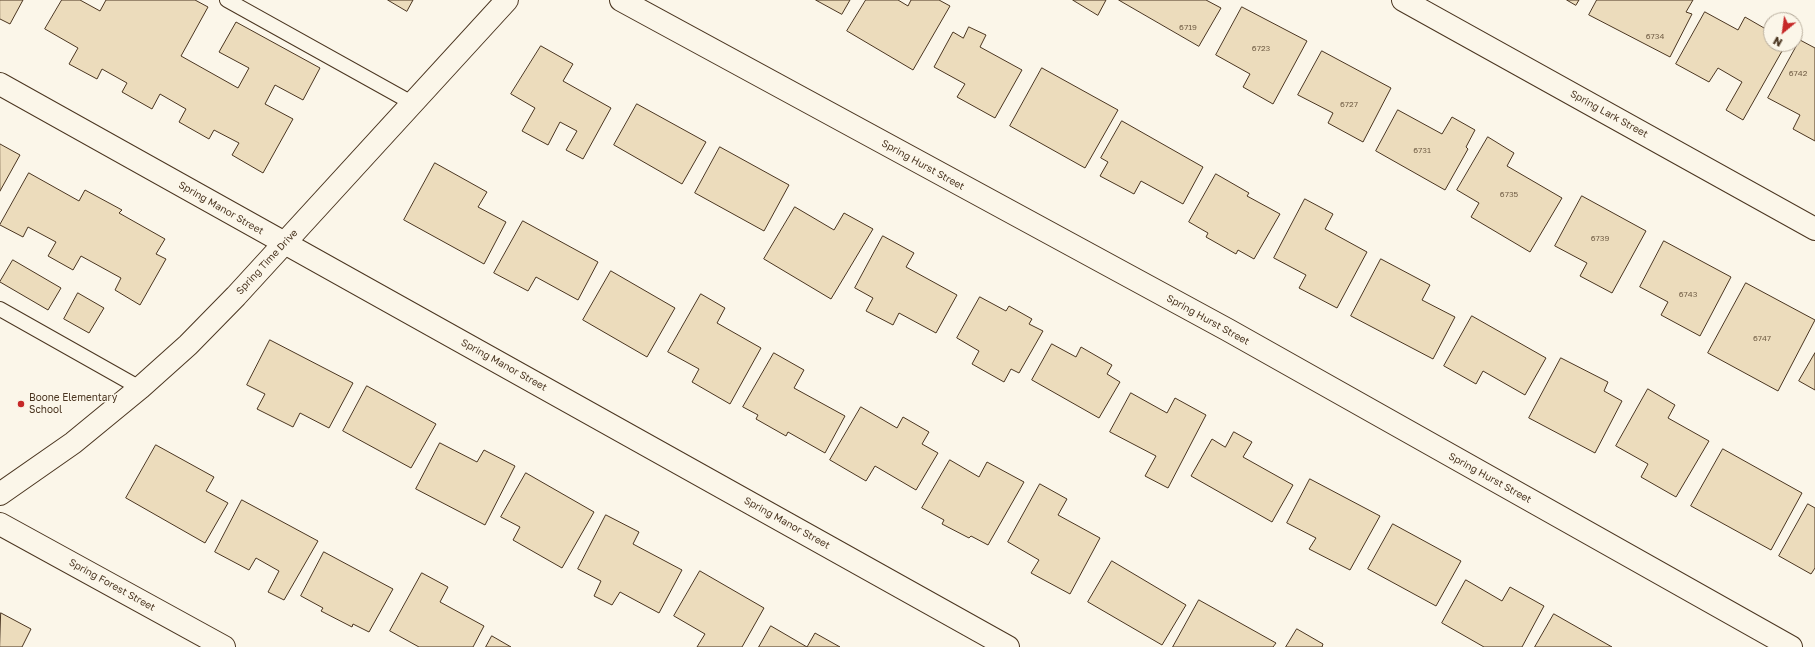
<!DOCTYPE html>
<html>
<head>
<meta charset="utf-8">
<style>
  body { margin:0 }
  #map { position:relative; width:1815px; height:647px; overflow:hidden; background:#fbf6e9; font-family:"Golos Text",sans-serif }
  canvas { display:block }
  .north { position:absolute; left:1763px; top:12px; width:40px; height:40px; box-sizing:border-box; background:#fbf6e9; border:1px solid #b4a999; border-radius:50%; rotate:209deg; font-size:11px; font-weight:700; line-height:16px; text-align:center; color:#4a3520 }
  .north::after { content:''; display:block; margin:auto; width:14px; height:18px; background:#c62828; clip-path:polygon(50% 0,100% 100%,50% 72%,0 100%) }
</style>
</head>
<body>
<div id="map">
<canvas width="1815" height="647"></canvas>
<div class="north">N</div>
</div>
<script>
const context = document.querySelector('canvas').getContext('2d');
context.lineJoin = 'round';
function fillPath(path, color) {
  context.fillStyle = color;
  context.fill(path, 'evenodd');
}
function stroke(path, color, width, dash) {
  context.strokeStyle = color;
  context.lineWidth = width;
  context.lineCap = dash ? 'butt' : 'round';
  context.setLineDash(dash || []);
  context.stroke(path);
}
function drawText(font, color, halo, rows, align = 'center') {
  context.font = font + ' "Golos Text",sans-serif';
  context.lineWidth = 3;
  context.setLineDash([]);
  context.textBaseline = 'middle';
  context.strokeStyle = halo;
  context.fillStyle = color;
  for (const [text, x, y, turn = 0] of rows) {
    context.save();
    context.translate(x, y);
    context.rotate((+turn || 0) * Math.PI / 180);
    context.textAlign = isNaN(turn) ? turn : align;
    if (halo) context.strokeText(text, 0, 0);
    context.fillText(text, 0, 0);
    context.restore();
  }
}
const building = new Path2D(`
  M 0,0 L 23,0 L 10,24 L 0,19 Z
  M 62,0 L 80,0 L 100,11 L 106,0 L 195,0 L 208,7 L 181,56 L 238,88 L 249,68 L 219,52 L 236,22 L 320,68 L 303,100 L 275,85 L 265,104 L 293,119 L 263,173 L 232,155 L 239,143 L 214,130 L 209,139 L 179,122 L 186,109 L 160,94 L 152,109 L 122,92 L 127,83 L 102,69 L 97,79 L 69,64 L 78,48 L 45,29 Z
  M 388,0 L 413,0 L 407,11 Z
  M 816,0 L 850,0 L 842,14 Z
  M 866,0 L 898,0 L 908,6 L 911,0 L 939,0 L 950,6 L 913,70 L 847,31 Z
  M 1073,0 L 1106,0 L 1098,15 Z
  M 1119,0 L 1206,0 L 1221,8 L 1199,46 Z
  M 1567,0 L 1579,0 L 1576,5 Z
  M 1597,0 L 1693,0 L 1686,12 L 1692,14 L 1670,57 L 1589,15 Z
  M 1242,7 L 1307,41 L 1273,104 L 1243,87 L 1250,74 L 1216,55 Z
  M 1705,12 L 1738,30 L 1745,17 L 1771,32 L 1771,44 L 1786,44 L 1743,120 L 1726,110 L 1742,82 L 1718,68 L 1709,82 L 1676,64 Z
  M 969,27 L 986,35 L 980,47 L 1022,70 L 995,118 L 957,97 L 965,84 L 934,67 L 953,32 L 963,38 Z
  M 1800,40 L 1815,48 L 1815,141 L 1793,129 L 1800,115 L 1768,98 Z
  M 541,46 L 573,64 L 563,81 L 611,108 L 583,159 L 566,150 L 577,131 L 560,122 L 548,145 L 522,131 L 535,108 L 511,94 Z
  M 1322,51 L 1391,88 L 1363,142 L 1328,123 L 1333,113 L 1298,95 Z
  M 1042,68 L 1118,110 L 1085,168 L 1010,126 Z
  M 637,104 L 706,142 L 682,184 L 614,145 Z
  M 1398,110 L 1442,134 L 1452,117 L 1475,130 L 1466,147 L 1468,149 L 1445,190 L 1376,151 Z
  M 1122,121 L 1203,167 L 1183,204 L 1141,181 L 1134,194 L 1100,176 L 1108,162 L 1101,158 Z
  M 1488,137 L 1514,153 L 1507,166 L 1562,198 L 1530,252 L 1471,217 L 1479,203 L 1457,190 Z
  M 0,144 L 20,155 L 0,191 Z
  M 720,147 L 789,185 L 764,231 L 695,193 Z
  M 435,163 L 487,192 L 478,207 L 506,222 L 484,264 L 404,220 Z
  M 29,173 L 79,201 L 85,190 L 122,210 L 119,213 L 165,239 L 156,254 L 166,259 L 140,305 L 115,290 L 121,278 L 81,256 L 73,270 L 48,256 L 56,242 L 28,227 L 23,237 L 0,225 Z
  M 1216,174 L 1249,193 L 1247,196 L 1280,214 L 1254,259 L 1238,250 L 1236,254 L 1206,237 L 1208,233 L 1189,222 Z
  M 1582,196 L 1646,231 L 1612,293 L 1580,276 L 1587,263 L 1555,246 Z
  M 1305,199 L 1333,214 L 1325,229 L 1367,252 L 1337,308 L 1299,288 L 1306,275 L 1274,258 Z
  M 795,207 L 834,230 L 844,213 L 873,229 L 831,299 L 764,259 Z
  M 523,221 L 598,262 L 578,300 L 536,277 L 528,291 L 494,273 Z
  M 883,236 L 914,253 L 906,267 L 957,295 L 936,333 L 899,313 L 893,325 L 866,311 L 873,298 L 855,288 Z
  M 1664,241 L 1731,277 L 1700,336 L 1661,315 L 1668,302 L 1640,287 Z
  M 1381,259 L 1430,285 L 1422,300 L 1455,317 L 1433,359 L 1351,316 Z
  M 13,260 L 61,288 L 48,310 L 0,282 Z
  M 611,271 L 675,308 L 647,357 L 583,320 Z
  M 1746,283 L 1815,320 L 1778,391 L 1708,353 Z
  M 78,293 L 104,308 L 89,333 L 64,319 Z
  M 701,294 L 725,308 L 717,323 L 761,348 L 730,404 L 692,382 L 699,369 L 668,352 Z
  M 980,297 L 1006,311 L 1009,306 L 1032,319 L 1029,324 L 1043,331 L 1019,373 L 1011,369 L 1004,382 L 972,364 L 979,351 L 957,338 Z
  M 1472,316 L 1546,358 L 1525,395 L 1483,371 L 1476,384 L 1444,366 Z
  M 270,340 L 353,383 L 329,428 L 300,413 L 293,427 L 257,409 L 265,394 L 247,385 Z
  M 1052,344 L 1076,357 L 1081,347 L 1112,365 L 1107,374 L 1120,382 L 1099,418 L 1032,380 Z
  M 774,353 L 804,370 L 794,388 L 845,416 L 825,453 L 788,432 L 786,436 L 756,419 L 758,415 L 743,407 Z
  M 1815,353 L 1815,390 L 1799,381 Z
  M 1561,358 L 1608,382 L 1604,391 L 1622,401 L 1595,453 L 1529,418 Z
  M 367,386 L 436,424 L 411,468 L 343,431 Z
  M 1648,389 L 1675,405 L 1668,418 L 1709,441 L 1676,497 L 1641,477 L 1648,464 L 1616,446 Z
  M 1131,393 L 1167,413 L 1175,398 L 1206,415 L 1168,488 L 1145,476 L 1156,456 L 1110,432 Z
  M 861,407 L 897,428 L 903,417 L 929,432 L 922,444 L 938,453 L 916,490 L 875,466 L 866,481 L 830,460 Z
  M 1234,432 L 1252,442 L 1243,457 L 1293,485 L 1272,522 L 1191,476 L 1212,439 L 1225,447 Z
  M 440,443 L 477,462 L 484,450 L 515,466 L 485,525 L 416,489 Z
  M 156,445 L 214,477 L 206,491 L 228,503 L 205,543 L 126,498 Z
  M 1723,449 L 1802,493 L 1771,550 L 1691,506 Z
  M 950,460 L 979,477 L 987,462 L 1024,482 L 988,545 L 971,536 L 969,538 L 942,524 L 944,520 L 922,508 Z
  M 526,473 L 594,512 L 562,568 L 513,540 L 520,527 L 501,517 Z
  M 1310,479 L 1380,516 L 1350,570 L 1309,549 L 1316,538 L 1287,523 Z
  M 1040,484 L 1067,499 L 1058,515 L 1100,538 L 1070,594 L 1031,573 L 1039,560 L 1008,542 Z
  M 242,500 L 318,541 L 284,600 L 268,592 L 279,571 L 256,558 L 249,570 L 215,552 Z
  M 1808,504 L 1815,508 L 1815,568 L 1811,574 L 1779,556 Z
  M 606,515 L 639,532 L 633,544 L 682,570 L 659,613 L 620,592 L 612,605 L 594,596 L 601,581 L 578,569 Z
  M 1393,524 L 1461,561 L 1436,606 L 1368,569 Z
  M 324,552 L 393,589 L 369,632 L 353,624 L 352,627 L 321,611 L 323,608 L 301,596 Z
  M 1112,561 L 1186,605 L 1162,645 L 1088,602 Z
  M 700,571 L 764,608 L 742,647 L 697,647 L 705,634 L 674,616 Z
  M 422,573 L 448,587 L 440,602 L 484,626 L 473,647 L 419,647 L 390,631 Z
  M 1466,580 L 1502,601 L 1510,587 L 1544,606 L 1522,647 L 1484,647 L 1442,623 Z
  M 1199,600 L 1276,643 L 1273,647 L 1173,647 Z
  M 1,613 L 31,629 L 22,647 L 0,647 Z
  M 1554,614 L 1612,647 L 1535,647 Z
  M 771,626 L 807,647 L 815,633 L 840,647 L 759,647 Z
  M 1297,629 L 1323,644 L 1322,647 L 1286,647 Z
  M 492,636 L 511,647 L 486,647 Z`);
const lane = new Path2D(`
  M 227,0 L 412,103
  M 0,309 L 140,388`);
const street = new Path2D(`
  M 621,0 L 1228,330 L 1791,647
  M 1403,0 L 1815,229
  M 0,84 L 1008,647
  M 0,524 L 224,647`);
const secondary = new Path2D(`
  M 0,494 L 73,443 L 140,388 L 188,345 L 236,296 L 507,0`);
const markers = [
  [21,404,4,"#c62828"]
];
const numberNames = [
  ["6719",1188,27],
  ["6734",1655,36],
  ["6723",1261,48],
  ["6742",1798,73],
  ["6727",1349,104],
  ["6731",1422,150],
  ["6735",1509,194],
  ["6739",1600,238],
  ["6743",1688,294],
  ["6747",1762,338]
];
const streetNames = [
  ["Spring Lark Street",1609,114,29],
  ["Spring Hurst Street",923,165,29],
  ["Spring Manor Street",221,208,30],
  ["Spring Time Drive",267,262,-47],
  ["Spring Hurst Street",1208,320,29],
  ["Spring Manor Street",504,365,29],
  ["Spring Hurst Street",1490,478,29],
  ["Spring Manor Street",787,523,29],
  ["Spring Forest Street",112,585,29]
];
const poiNames = [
  ["Boone Elementary",29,398],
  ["School",29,410]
];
fillPath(building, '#ecdcbc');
stroke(building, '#4a3520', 1);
stroke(lane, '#4a3520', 16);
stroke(street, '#4a3520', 24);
stroke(secondary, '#4a3520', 24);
stroke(lane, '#fbf6e9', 14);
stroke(street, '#fbf6e9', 22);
stroke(secondary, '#fbf6e9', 22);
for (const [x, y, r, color] of markers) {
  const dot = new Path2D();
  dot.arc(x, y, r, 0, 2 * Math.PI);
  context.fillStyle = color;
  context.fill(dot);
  stroke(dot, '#fbf6e9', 1.5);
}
drawText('8px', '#725f47', null, numberNames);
drawText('10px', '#4a3520', '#fbf6e9', streetNames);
drawText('10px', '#4a3520', '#fbf6e9', poiNames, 'left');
</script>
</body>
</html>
